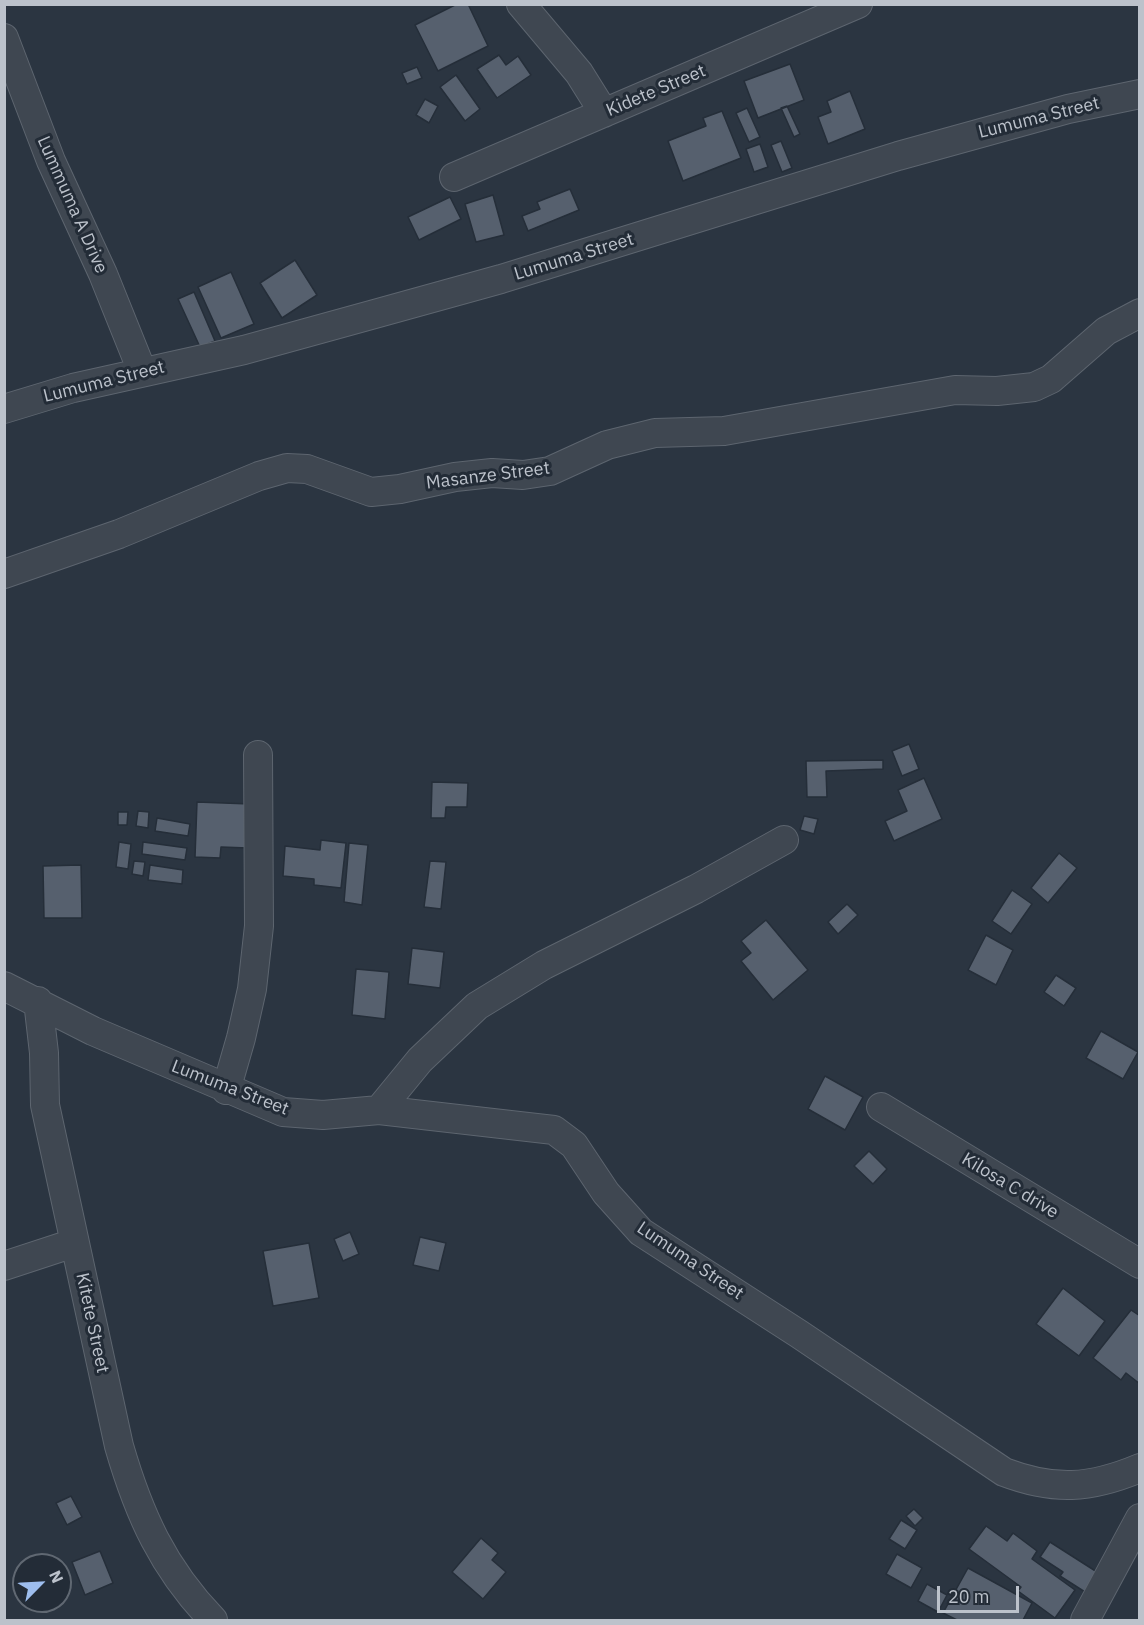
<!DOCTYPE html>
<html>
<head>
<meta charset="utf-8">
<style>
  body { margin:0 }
  #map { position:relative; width:1144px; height:1625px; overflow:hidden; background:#2b3541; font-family:"IBM Plex Sans",sans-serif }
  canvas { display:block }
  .frame { position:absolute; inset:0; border:6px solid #bcc2cb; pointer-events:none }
  .north { position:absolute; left:12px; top:1553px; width:60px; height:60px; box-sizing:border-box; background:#232c37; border:2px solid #606872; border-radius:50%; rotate:66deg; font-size:16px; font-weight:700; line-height:24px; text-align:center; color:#bcc2cb }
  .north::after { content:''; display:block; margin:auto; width:21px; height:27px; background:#9ebeee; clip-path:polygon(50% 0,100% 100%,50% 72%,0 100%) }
  .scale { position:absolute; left:937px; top:1586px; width:82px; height:27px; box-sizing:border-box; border:3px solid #bcc2cb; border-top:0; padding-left:8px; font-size:18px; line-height:21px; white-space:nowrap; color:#bcc2cb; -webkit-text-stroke:4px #232c37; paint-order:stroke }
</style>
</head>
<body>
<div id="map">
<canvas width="1144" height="1625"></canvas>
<div class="frame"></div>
<div class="north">N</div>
<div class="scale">20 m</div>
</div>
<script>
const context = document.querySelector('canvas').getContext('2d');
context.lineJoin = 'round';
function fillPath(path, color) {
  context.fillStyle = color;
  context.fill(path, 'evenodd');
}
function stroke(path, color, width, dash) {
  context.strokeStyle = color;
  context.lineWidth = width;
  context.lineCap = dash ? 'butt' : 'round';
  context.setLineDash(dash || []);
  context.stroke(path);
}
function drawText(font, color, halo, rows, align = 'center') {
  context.font = font + ' "IBM Plex Sans",sans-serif';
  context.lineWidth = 6;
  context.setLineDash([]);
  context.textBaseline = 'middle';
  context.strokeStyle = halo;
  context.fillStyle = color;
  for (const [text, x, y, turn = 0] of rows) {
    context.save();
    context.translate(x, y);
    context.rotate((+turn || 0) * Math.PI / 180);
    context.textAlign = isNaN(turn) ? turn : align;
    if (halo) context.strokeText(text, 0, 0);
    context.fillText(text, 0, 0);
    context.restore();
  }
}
const building = new Path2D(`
  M 457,4 L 468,4 L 488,46 L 438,71 L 415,25 Z
  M 499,55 L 506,65 L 518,56 L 531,75 L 497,98 L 477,69 Z
  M 790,64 L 804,100 L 758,118 L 744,81 Z
  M 417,67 L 422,78 L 407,84 L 402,73 Z
  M 456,75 L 480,109 L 465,121 L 440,87 Z
  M 850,91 L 865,129 L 828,144 L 818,117 L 831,112 L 827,101 Z
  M 425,99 L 438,106 L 429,123 L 416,115 Z
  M 787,106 L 800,134 L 794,137 L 781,108 Z
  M 747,108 L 760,137 L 749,142 L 736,113 Z
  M 722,111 L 741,158 L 683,181 L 668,141 L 706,126 L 703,118 Z
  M 781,141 L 792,168 L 782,172 L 771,145 Z
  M 760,144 L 768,167 L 754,172 L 746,149 Z
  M 570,189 L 579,210 L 528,231 L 522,216 L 540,209 L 537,202 Z
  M 493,195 L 504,235 L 476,242 L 465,204 Z
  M 450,197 L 461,219 L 419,240 L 408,217 Z
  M 295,260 L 317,295 L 282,318 L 260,283 Z
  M 231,272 L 254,324 L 221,338 L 198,287 Z
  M 194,292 L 215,341 L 200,347 L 178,299 Z
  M 909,744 L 919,769 L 902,776 L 892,751 Z
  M 883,760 L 883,769 L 826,771 L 827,797 L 807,797 L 806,761 Z
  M 924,778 L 942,819 L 894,841 L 885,821 L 907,811 L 898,790 Z
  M 432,782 L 468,783 L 467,807 L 446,807 L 445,818 L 431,818 Z
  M 197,802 L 250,804 L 248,848 L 221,847 L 220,858 L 195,857 Z
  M 138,811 L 149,812 L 148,828 L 136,826 Z
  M 118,812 L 128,812 L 127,825 L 118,825 Z
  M 804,816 L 818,819 L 814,834 L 800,830 Z
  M 157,818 L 190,824 L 188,836 L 155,831 Z
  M 321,840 L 346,843 L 341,888 L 314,885 L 314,879 L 283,876 L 285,846 L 320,850 Z
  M 119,842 L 131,844 L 128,869 L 116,867 Z
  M 143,842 L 187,848 L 185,860 L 142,854 Z
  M 349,843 L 368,845 L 362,905 L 344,902 Z
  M 1059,853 L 1077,868 L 1048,903 L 1031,888 Z
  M 134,861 L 145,862 L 143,876 L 132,874 Z
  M 430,861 L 446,862 L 441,909 L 424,907 Z
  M 81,865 L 82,918 L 44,918 L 43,866 Z
  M 150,865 L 183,870 L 182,884 L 148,880 Z
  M 1012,890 L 1032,904 L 1011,934 L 992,921 Z
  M 847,904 L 858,915 L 838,934 L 828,922 Z
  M 766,920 L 808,970 L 773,1000 L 741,961 L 751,953 L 741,941 Z
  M 986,935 L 1013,950 L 996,985 L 968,970 Z
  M 412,948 L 444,952 L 440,988 L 408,984 Z
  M 356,969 L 389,972 L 385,1019 L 352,1015 Z
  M 1056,975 L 1076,988 L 1064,1006 L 1044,992 Z
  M 1101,1031 L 1138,1052 L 1123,1079 L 1086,1058 Z
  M 825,1076 L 863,1097 L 845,1130 L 808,1109 Z
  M 869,1151 L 887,1169 L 873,1184 L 854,1166 Z
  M 350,1232 L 359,1254 L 343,1261 L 334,1239 Z
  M 420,1237 L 446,1243 L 439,1271 L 413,1265 Z
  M 309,1243 L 319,1298 L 273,1306 L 263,1251 Z
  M 1063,1288 L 1105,1321 L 1079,1356 L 1036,1324 Z
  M 1131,1310 L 1140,1316 L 1140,1384 L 1126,1373 L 1121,1380 L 1093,1358 Z
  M 71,1496 L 82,1517 L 67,1525 L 56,1503 Z
  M 914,1509 L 923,1518 L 915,1526 L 906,1516 Z
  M 901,1520 L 917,1530 L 905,1549 L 889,1539 Z
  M 986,1526 L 1007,1541 L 1013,1533 L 1037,1551 L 1032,1559 L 1075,1590 L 1055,1618 L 1018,1591 L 1021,1587 L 969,1549 Z
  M 481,1538 L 498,1553 L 492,1560 L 506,1572 L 483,1599 L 452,1572 Z
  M 1050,1542 L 1097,1572 L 1085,1592 L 1060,1576 L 1063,1572 L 1040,1557 Z
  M 100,1551 L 113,1583 L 85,1595 L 72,1562 Z
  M 897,1554 L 922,1568 L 911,1588 L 886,1574 Z
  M 968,1568 L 1032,1603 L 1023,1620 L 957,1620 L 943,1613 Z
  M 927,1584 L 947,1595 L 938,1612 L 918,1601 Z`);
const minor = new Path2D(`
  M 521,4 L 579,73 L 604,113
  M 4,38 L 51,161 L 103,274 L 142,371
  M 454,177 L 858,4
  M 4,409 L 73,388 L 244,350 L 371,315 L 501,279 L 898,156 L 1068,109 L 1140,94
  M 4,574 L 119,534 L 259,476 L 287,468 L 307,469 L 371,492 L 400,489 L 455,477 L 492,473 L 523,475 L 550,471 L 607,445 L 655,433 L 724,431 L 955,390 L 997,391 L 1034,387 L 1051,379 L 1106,331 L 1140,313
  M 4,986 L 93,1031 L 283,1112 L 323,1115 L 379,1110 L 554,1130 L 574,1145 L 606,1193 L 641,1232 L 799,1334 L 1004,1472 C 1054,1491 1090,1489 1140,1468
  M 38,1001 L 44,1053 L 45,1105 L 119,1446 C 139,1515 163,1568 213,1620
  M 226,1090 L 241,1038 L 252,989 L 259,926 L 258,755
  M 881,1107 L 1140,1264
  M 379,1110 L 420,1060 L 477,1006 L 544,965 L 696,889 L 784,840
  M 4,1266 L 74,1243
  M 1085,1620 L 1140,1518`);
const streetNames = [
  ["Kidete Street",656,91,-23],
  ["Lumuma Street",1039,118,-14],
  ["Lummuma A Drive",72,205,66],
  ["Lumuma Street",574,257,-17],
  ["Lumuma Street",104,382,-14],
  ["Masanze Street",488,476,-7],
  ["Lumuma Street",230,1088,21],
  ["Kilosa C drive",1010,1186,31],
  ["Lumuma Street",690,1261,34],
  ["Kitete Street",92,1323,78]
];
fillPath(building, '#56606e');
stroke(building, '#252e39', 1.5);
stroke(minor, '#5d656f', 30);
stroke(minor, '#3f4751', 28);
drawText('18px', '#bcc2cb', '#232c37', streetNames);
</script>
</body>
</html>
